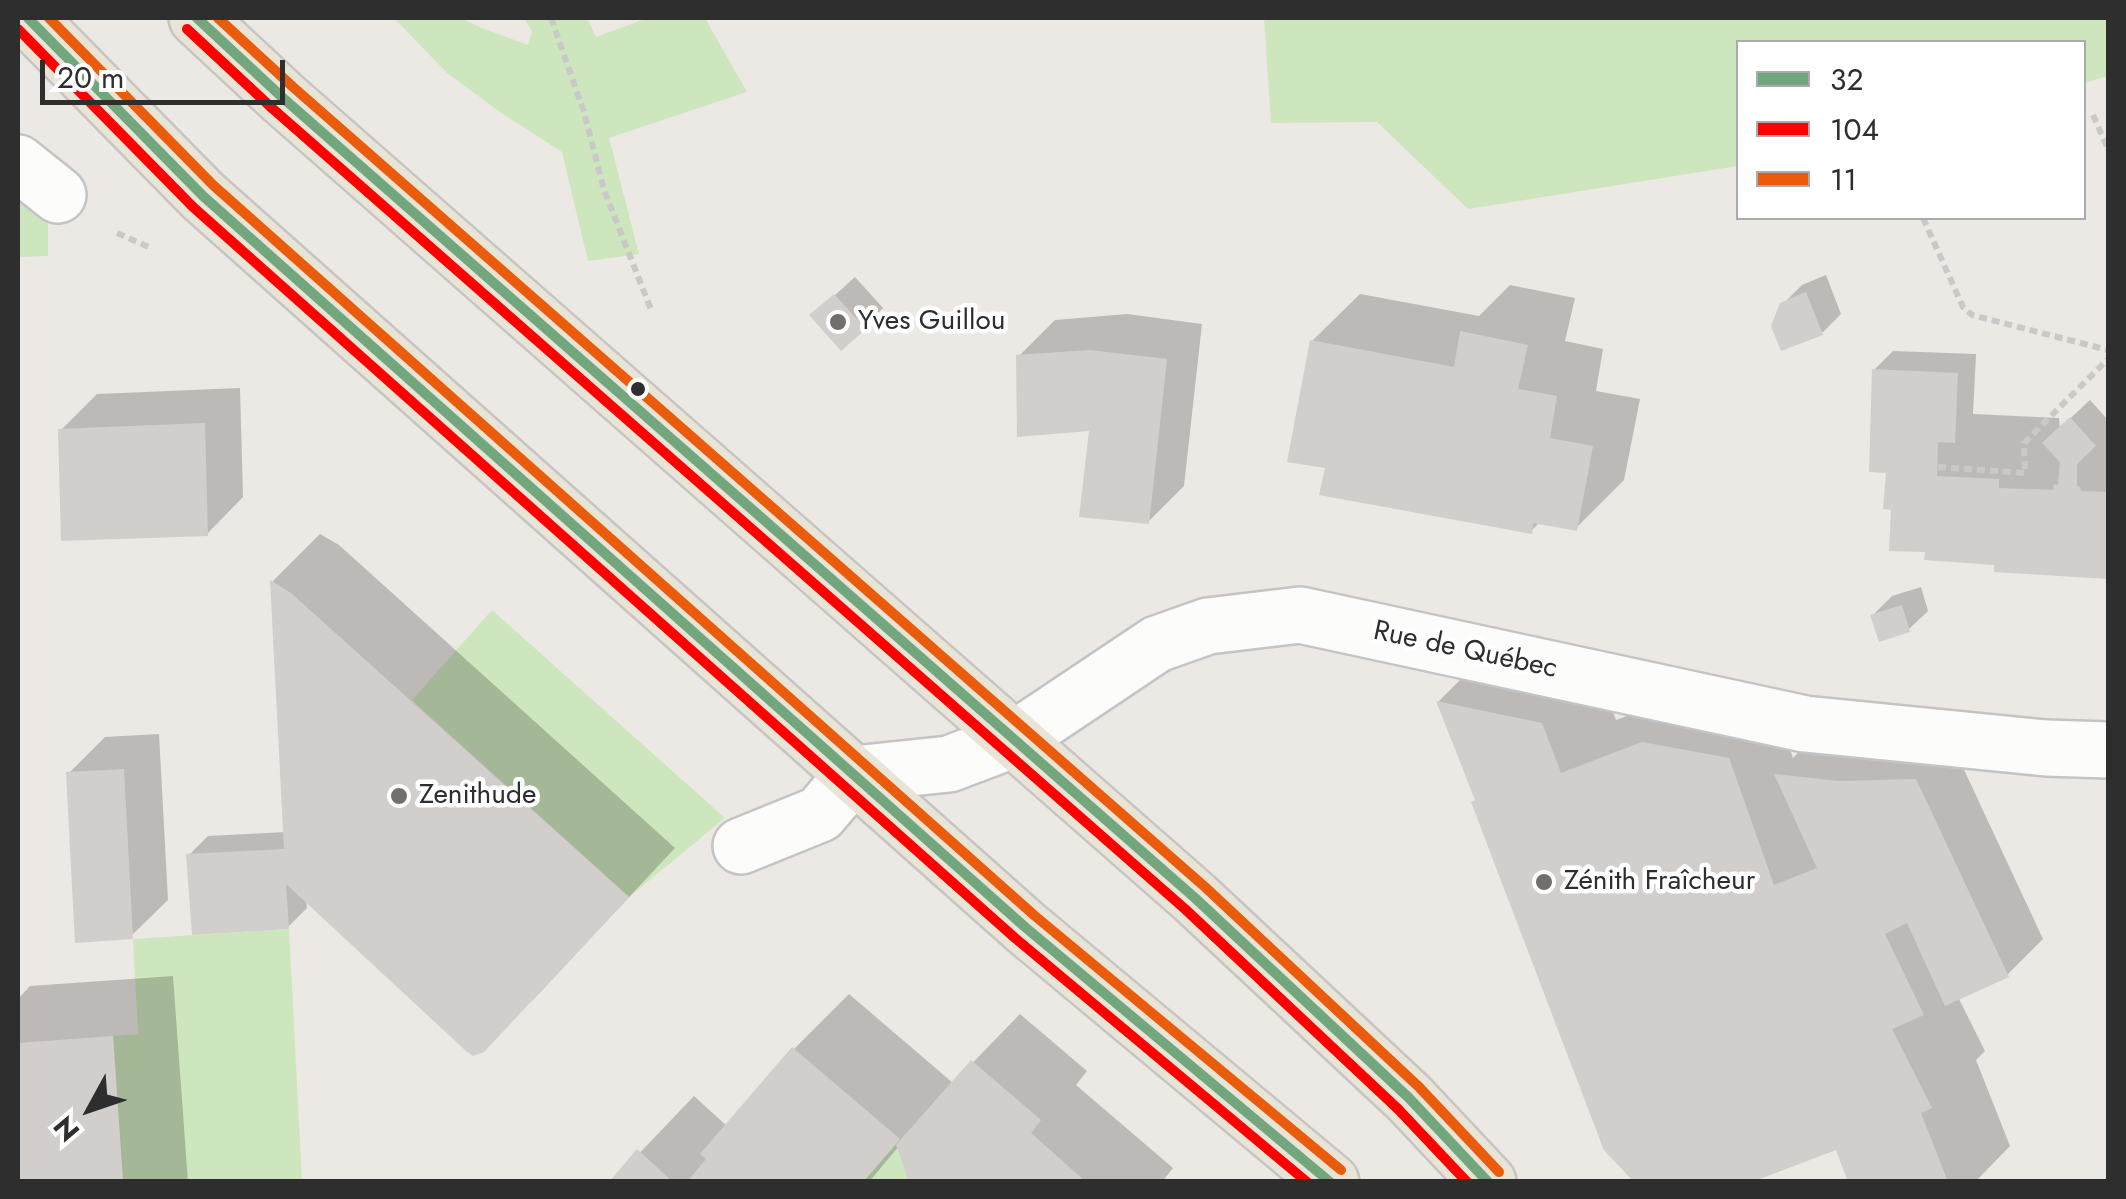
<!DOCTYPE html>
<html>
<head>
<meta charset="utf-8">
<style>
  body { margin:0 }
  #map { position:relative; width:2126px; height:1199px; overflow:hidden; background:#ece8e4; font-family:Jost,sans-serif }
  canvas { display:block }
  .frame { position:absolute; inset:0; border:20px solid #2e2e2e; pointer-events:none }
  .legend { position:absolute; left:1736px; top:40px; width:350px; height:180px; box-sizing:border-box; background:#fff; border:2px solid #ababab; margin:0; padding:12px 18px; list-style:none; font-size:30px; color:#2e2e2e }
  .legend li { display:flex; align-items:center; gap:20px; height:50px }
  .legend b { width:50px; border:2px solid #ababab }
  .north { position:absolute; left:40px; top:1059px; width:100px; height:100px; -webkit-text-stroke:8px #fff; paint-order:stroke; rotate:230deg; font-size:28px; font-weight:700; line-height:40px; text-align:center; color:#2e2e2e }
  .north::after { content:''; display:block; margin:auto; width:35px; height:45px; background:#2e2e2e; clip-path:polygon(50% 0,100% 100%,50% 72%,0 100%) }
  .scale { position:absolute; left:40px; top:60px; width:245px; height:45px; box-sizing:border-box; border:5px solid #2e2e2e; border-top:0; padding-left:12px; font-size:30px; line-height:35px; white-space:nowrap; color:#2e2e2e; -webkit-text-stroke:8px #fff; paint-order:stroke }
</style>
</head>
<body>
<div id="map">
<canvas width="2126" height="1199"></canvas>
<div class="frame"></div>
<ul class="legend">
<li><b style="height:12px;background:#72a67d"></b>32</li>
<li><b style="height:12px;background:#f00"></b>104</li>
<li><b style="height:12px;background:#ea5b0c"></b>11</li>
</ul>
<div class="north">N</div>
<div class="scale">20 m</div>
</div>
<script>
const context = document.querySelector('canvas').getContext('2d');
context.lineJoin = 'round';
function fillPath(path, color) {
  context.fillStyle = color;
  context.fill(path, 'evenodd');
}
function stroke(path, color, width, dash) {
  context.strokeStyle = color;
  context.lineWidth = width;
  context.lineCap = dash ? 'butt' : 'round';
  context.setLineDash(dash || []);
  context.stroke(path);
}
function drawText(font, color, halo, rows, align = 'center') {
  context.font = font + ' Jost,sans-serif';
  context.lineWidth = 9;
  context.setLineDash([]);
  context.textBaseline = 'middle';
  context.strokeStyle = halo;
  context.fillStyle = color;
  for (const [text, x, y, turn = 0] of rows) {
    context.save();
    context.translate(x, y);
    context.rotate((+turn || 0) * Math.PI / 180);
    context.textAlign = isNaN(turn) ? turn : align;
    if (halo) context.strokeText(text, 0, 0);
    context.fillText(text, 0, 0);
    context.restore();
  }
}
const green = new Path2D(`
  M 394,18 L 461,18 L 482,28 L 528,45 L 532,31 L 524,18 L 587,18 L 596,37 L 648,18 L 705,18 L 747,92 L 609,138 L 639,254 L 588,261 L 562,152 L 500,112 L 447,73 Z
  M 1264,18 L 2108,18 L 2108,76 L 2084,83 L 2084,42 L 1738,42 L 1738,166 L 1468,209 L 1377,122 L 1271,123 Z
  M 18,193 L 48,217 L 48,256 L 18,257 Z
  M 492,610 L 725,818 L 629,897 L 412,700 Z
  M 289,929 L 302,1181 L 123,1181 L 113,1036 L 138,1034 L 133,939 Z
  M 896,1145 L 909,1181 L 864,1181 Z`);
const shadow = new Path2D(`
  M 1826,275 L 1841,314 L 1822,333 L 1782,305 L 1802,285 Z
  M 855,277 L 883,308 L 864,327 L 813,315 Z
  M 1510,285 L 1575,298 L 1565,341 L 1603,349 L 1596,391 L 1640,399 L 1624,480 L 1576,528 L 1540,522 L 1531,531 L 1312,341 L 1360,294 L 1479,316 Z
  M 1127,314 L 1202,324 L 1184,486 L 1148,522 L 1092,428 L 1019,356 L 1055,320 Z
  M 1893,351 L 1976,354 L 1973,414 L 2059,418 L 2060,428 L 2090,400 L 2108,420 L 2108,576 L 1996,570 L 1997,562 L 1928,550 L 1894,507 L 1874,370 Z
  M 240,388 L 243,497 L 207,534 L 61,430 L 97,394 Z
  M 320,534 L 339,545 L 675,848 L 532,1001 L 306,899 L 307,908 L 288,927 L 189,855 L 208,836 L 286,832 L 273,581 Z
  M 1921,587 L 1928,611 L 1908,630 L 1873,615 L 1892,596 Z
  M 1493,647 L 1597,669 L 1616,720 L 1701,689 L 1776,711 L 1793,758 L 1812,739 L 1952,744 L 2043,939 L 2007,975 L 1958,997 L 1985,1051 L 1976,1060 L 2010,1146 L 1975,1182 L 1851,1182 L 1838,1147 L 1477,799 L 1439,701 Z
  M 159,734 L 168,900 L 131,936 L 69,773 L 105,737 Z
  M 173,976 L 188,1182 L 18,1182 L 18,999 L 30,986 Z
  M 849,994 L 953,1083 L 1020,1014 L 1087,1071 L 1076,1085 L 1173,1168 L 1162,1182 L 911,1182 L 899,1146 L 869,1182 L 612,1182 L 694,1096 L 728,1127 L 794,1049 Z`);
const building = new Path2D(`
  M 1806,292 L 1823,335 L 1781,351 L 1771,326 L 1780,303 Z
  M 834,294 L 866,329 L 841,351 L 809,315 Z
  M 1460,331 L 1528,345 L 1518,389 L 1557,396 L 1550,438 L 1593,446 L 1577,531 L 1533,523 L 1532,534 L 1319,495 L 1325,468 L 1287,462 L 1310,340 L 1454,367 Z
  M 1090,350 L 1167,359 L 1149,524 L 1079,517 L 1089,431 L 1017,437 L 1016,355 Z
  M 1872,369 L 1958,373 L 1955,443 L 1938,442 L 1937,476 L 1999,479 L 1999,488 L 2053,490 L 2054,484 L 2058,485 L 2060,462 L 2042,443 L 2070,417 L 2096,446 L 2077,464 L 2077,486 L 2080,487 L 2081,491 L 2108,492 L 2108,579 L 1994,572 L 1994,565 L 1924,560 L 1925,552 L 1889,551 L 1891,510 L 1883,509 L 1886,473 L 1869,472 Z
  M 205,423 L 208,536 L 61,541 L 58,429 Z
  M 270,580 L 291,593 L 629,897 L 484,1052 L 473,1056 L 466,1051 L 286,884 L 289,929 L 192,935 L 186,854 L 284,849 Z
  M 1902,605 L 1910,632 L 1879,642 L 1870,615 Z
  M 1436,701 L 1542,723 L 1561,773 L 1642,742 L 1729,758 L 1774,885 L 1817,868 L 1774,774 L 1839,781 L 1916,779 L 2009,977 L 1945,1006 L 1907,923 L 1885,934 L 1924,1015 L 1892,1029 L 1932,1108 L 1921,1113 L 1948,1182 L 1848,1182 L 1836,1150 L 1752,1182 L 1634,1182 L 1603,1149 L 1600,1140 L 1471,802 L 1475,800 Z
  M 124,769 L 133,939 L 75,943 L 66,772 Z
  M 113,1036 L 123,1182 L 18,1182 L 18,1043 Z
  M 792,1047 L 900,1139 L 863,1182 L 687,1182 L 706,1159 L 700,1154 Z
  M 971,1060 L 1041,1120 L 1031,1133 L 1086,1182 L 909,1182 L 896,1145 Z
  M 637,1149 L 673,1182 L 609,1182 Z`);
const path = new Path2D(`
  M 551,18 L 584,112 L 604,190 L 652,312
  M 2093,115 L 2108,149
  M 1923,218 L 1963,307 L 1972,315 L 2108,350
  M 117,233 L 151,248
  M 1938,467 L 2025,473 L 2024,443 L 2108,359`);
const minor = new Path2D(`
  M 18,163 L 58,195
  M 741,846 L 820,814 L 854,774 L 949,764 L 1015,739 L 1157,644 L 1208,626 L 1300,615 L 1805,724 L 2046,748 L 2108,750`);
const major = new Path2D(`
  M 28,18 L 203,196 L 1025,927 L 1331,1182
  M 197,18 L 283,98 L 1195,898 L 1409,1098 L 1488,1182`);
const bus1 = new Path2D(`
  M 28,18 L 203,196 L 1025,927 L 1330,1182
  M 197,18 L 283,98 L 1195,898 L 1409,1098 L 1488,1182`);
const bus2 = new Path2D(`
  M 18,29 L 193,207 L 1015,938 L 1307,1182
  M 187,29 L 273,109 L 1185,909 L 1398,1109 L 1467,1182`);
const bus3 = new Path2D(`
  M 49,18 L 213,185 L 1035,916 L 1341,1170
  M 218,18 L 293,87 L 1205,887 L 1419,1087 L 1499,1172`);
const markers = [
  [838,322,10,"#706f6e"],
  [638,389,9,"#2e2e2e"],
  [399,796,10,"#706f6e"],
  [1544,882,10,"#706f6e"]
];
const poiNames = [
  ["Yves Guillou",858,322],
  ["Zenithude",419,796],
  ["Zénith Fraîcheur",1564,882]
];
const streetNames = [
  ["Rue de Québec",1465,651,12]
];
fillPath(green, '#cee6be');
fillPath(shadow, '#0003');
fillPath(building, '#d1cecb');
stroke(minor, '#c5c4c5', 60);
stroke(major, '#c6c5c4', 60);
stroke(path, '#c9c9c8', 6, [8, 5]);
stroke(minor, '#fcfcfb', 55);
stroke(major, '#e8e4d6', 55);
stroke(bus1, '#72a67d', 10);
stroke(bus2, '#f00', 10);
stroke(bus3, '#ea5b0c', 10);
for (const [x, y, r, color] of markers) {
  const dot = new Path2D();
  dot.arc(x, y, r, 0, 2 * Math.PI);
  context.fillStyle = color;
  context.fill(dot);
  stroke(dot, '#fff', 4);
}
drawText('28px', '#2e2e2e', '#fff', poiNames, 'left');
drawText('28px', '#2e2e2e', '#fff', streetNames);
</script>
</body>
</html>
